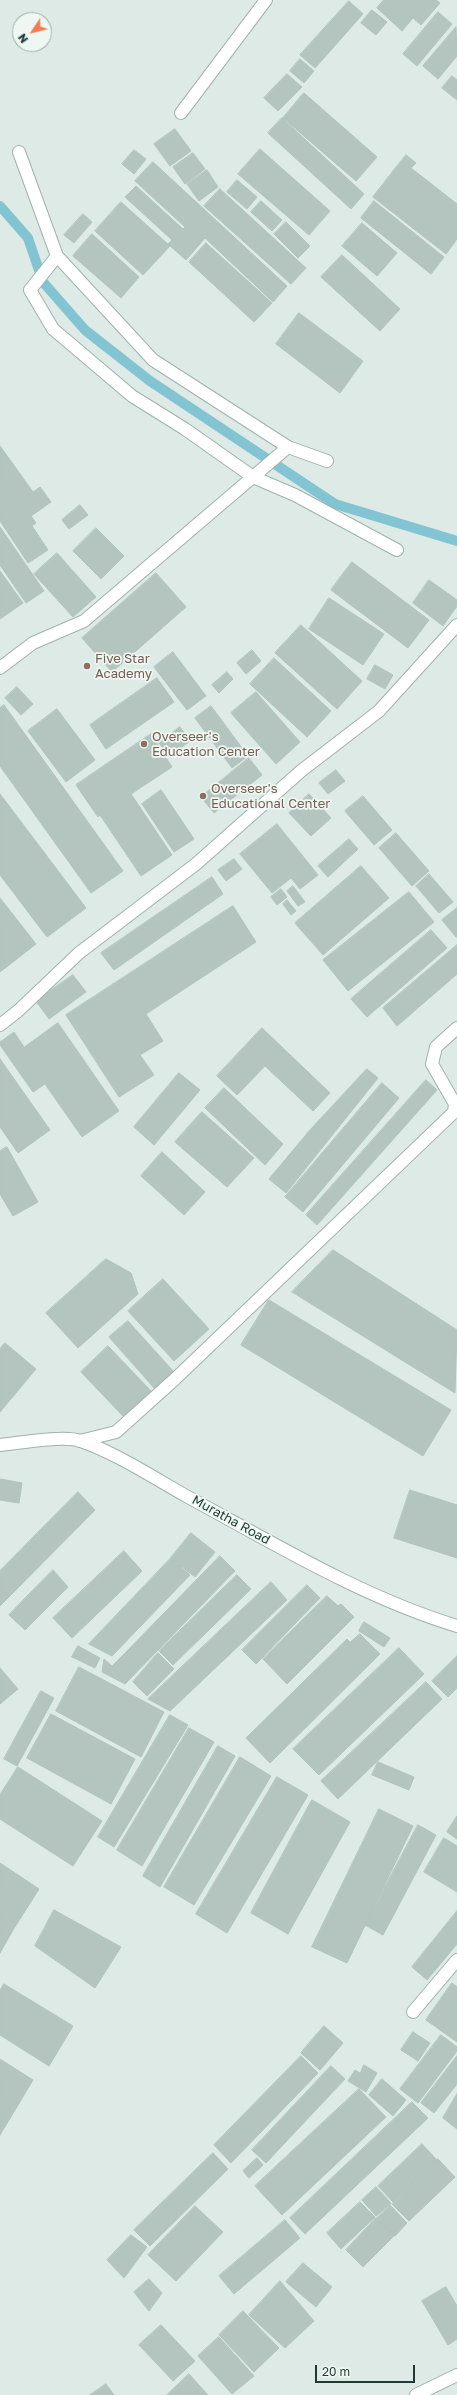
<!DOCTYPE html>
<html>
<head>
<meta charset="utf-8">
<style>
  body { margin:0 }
  #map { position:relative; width:457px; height:2395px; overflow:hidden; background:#ddeae5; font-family:"Golos Text",sans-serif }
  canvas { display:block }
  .north { position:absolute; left:12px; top:12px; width:40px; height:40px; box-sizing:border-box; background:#eef7f2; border:1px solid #9baba6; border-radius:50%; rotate:235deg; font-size:11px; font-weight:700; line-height:16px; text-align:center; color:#1e3a33 }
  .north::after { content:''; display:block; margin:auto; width:14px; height:18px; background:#f87b4e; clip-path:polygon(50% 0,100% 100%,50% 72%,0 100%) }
  .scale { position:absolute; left:315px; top:2365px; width:100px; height:18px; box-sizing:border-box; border:2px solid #1e3a33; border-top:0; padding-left:5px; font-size:12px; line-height:14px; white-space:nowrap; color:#1e3a33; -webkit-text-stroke:3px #eef7f2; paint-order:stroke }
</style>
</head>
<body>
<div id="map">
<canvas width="457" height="2395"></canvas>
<div class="north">N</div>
<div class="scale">20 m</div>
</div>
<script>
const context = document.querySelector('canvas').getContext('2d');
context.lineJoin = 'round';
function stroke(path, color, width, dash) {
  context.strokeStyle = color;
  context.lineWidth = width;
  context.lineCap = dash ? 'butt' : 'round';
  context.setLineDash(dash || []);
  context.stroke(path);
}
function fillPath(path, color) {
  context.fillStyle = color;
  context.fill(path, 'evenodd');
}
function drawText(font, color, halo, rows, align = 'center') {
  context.font = font + ' "Golos Text",sans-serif';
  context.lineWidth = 3.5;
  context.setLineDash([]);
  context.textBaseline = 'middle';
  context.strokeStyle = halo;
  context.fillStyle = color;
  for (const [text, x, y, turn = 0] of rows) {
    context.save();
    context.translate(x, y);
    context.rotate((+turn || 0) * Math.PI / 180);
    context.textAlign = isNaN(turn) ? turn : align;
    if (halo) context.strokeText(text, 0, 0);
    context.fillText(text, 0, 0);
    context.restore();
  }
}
const stream = new Path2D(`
  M 0,206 L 28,238 L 43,282 L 85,330 L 150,381 L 335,504 L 457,541`);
const building = new Path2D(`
  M 384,0 L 436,0 L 440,3 L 421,25 L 413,18 L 402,31 L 377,8 Z
  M 349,1 L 363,14 L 315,68 L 300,55 Z
  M 372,10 L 387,22 L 376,35 L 361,23 Z
  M 438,12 L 452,24 L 417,66 L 403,54 Z
  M 456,27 L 457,56 L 438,79 L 423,66 Z
  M 300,59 L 314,71 L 304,83 L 290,71 Z
  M 287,74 L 302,87 L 278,111 L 264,98 Z
  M 452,76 L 457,80 L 457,100 L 442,88 Z
  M 304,93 L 377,157 L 356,181 L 283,118 Z
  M 282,118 L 364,194 L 351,209 L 268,133 Z
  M 175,129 L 191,151 L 170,166 L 154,144 Z
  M 260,149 L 330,211 L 309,235 L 238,174 Z
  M 134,150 L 146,159 L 134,174 L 122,164 Z
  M 193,153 L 205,169 L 185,184 L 173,167 Z
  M 406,155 L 416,163 L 411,168 L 457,204 L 457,239 L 446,254 L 373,197 Z
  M 153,162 L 287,286 L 273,302 L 205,238 L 186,260 L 168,244 L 172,240 L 125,197 L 136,186 L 183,229 L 185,227 L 135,181 Z
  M 207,170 L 218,187 L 199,201 L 187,184 Z
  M 237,180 L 257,197 L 247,209 L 227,192 Z
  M 220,189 L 306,268 L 291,284 L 204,206 Z
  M 261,201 L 282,220 L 272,231 L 251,212 Z
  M 374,201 L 444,257 L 431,274 L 361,218 Z
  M 121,202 L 170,246 L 143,275 L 95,231 Z
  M 83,214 L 92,222 L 74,243 L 64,235 Z
  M 286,222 L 310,246 L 298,258 L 274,234 Z
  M 362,223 L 397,253 L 377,276 L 342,246 Z
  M 92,234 L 139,277 L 121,298 L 73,256 Z
  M 206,243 L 272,303 L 254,322 L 189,262 Z
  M 342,255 L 400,309 L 380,331 L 321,277 Z
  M 299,313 L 363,361 L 340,393 L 276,344 Z
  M 0,446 L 33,492 L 40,487 L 51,502 L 31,516 L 36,523 L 32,526 L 48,550 L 28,563 L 0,521 Z
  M 80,505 L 88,515 L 69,529 L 62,520 Z
  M 0,527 L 44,591 L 26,603 L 0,565 Z
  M 96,528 L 124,556 L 101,579 L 73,551 Z
  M 57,553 L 96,597 L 73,617 L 34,574 Z
  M 352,562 L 429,620 L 408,648 L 331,590 Z
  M 0,571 L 23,603 L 0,619 Z
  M 156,573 L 186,607 L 112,672 L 82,638 Z
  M 429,580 L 457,600 L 457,606 L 443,626 L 413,603 Z
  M 329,598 L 384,634 L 363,665 L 309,629 Z
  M 301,625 L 362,681 L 337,709 L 275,653 Z
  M 252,650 L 261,661 L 246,674 L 237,663 Z
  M 173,652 L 206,696 L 187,710 L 154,667 Z
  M 274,658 L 331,711 L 307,737 L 250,684 Z
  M 375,665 L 393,675 L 385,689 L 367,679 Z
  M 227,672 L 233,679 L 219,693 L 212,685 Z
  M 157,678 L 174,702 L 106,749 L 90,725 Z
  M 17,687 L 33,704 L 21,715 L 5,698 Z
  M 256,692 L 300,742 L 276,764 L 231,713 Z
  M 4,705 L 123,871 L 91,893 L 0,766 L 0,708 Z
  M 211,706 L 248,756 L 232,768 L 195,718 Z
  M 57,709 L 95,760 L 66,782 L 28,731 Z
  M 180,727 L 190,741 L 169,756 L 159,743 Z
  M 151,734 L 172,767 L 131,794 L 172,855 L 141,876 L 100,815 L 98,817 L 76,785 Z
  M 249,758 L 262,775 L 214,813 L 201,797 Z
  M 336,770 L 345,781 L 328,794 L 319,783 Z
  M 161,790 L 194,839 L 174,852 L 142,804 Z
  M 0,794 L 86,908 L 47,937 L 0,875 Z
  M 309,794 L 331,818 L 311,836 L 289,813 Z
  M 363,796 L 392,830 L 374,845 L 345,811 Z
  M 277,824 L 318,875 L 300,889 L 291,878 L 272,893 L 240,854 Z
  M 396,833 L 429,871 L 412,886 L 379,848 Z
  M 349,839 L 358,849 L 328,877 L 318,866 Z
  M 234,859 L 242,869 L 226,881 L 218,870 Z
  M 361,866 L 389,898 L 323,955 L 295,923 Z
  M 429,874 L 453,902 L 439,913 L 416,886 Z
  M 212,877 L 223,894 L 114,970 L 101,953 Z
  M 293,886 L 305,902 L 298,906 L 287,891 Z
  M 281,889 L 287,897 L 277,905 L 271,897 Z
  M 409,892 L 434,922 L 348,991 L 323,960 Z
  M 0,898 L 36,944 L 0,972 Z
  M 287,900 L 296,911 L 291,915 L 283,904 Z
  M 233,906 L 256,942 L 146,1014 L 163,1041 L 140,1055 L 154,1075 L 119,1097 L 66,1015 Z
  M 457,908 L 457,937 L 456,937 L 442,920 Z
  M 431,930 L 447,948 L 367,1017 L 351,999 Z
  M 457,945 L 457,974 L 397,1026 L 383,1008 Z
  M 73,975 L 86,992 L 49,1019 L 36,1001 Z
  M 58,1023 L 119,1111 L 82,1137 L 45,1084 L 33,1092 L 0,1045 L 0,1042 L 14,1032 L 24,1047 Z
  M 262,1028 L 330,1093 L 313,1111 L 265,1066 L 237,1095 L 217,1076 Z
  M 0,1059 L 50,1130 L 18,1153 L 0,1127 Z
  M 367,1069 L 378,1078 L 286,1193 L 269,1179 L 310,1130 Z
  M 179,1073 L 200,1090 L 154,1145 L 134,1127 Z
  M 426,1080 L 437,1090 L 317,1225 L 306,1215 Z
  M 382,1083 L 399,1098 L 303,1212 L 285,1197 Z
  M 224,1088 L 283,1144 L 265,1165 L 205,1108 Z
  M 202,1112 L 254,1158 L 227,1187 L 175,1142 Z
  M 7,1147 L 38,1202 L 13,1216 L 0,1194 L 0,1151 Z
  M 162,1152 L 205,1192 L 184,1215 L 141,1176 Z
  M 333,1250 L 457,1330 L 455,1393 L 292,1292 Z
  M 106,1259 L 131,1273 L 138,1294 L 78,1348 L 46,1313 Z
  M 163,1279 L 209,1329 L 174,1361 L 128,1311 Z
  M 269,1300 L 451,1410 L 423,1456 L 241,1345 Z
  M 128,1321 L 174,1372 L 155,1389 L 109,1337 Z
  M 5,1343 L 36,1369 L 0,1412 L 0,1349 Z
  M 108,1346 L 151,1391 L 123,1416 L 81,1372 Z
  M 0,1479 L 22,1483 L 19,1503 L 0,1500 Z
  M 410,1490 L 457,1505 L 457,1558 L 394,1538 Z
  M 78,1492 L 95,1510 L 0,1606 L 0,1571 Z
  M 191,1533 L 215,1552 L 195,1577 L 171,1558 Z
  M 124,1551 L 142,1571 L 72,1638 L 53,1618 Z
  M 220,1556 L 235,1571 L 125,1684 L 102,1672 L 104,1659 L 112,1666 Z
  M 171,1558 L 190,1575 L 112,1656 L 89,1644 Z
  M 53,1570 L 68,1587 L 25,1630 L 9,1615 Z
  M 237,1575 L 251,1589 L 173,1665 L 159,1651 Z
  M 271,1582 L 287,1600 L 170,1711 L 148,1699 Z
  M 307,1585 L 320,1598 L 256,1664 L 242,1650 Z
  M 327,1596 L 338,1606 L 341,1604 L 354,1617 L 287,1684 L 263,1659 Z
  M 364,1622 L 390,1638 L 384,1647 L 359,1631 Z
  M 360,1634 L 380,1654 L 270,1763 L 246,1738 L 347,1639 L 350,1642 Z
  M 78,1646 L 100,1658 L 95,1668 L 72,1657 Z
  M 399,1648 L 424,1674 L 319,1775 L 293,1749 Z
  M 158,1653 L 174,1669 L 147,1696 L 133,1682 Z
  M 457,1656 L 457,1688 L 448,1697 L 432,1681 Z
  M 79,1667 L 164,1712 L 141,1757 L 56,1711 Z
  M 0,1668 L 18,1689 L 0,1704 Z
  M 426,1682 L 442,1699 L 338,1799 L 321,1781 Z
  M 41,1691 L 54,1698 L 17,1766 L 4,1759 Z
  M 51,1714 L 135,1759 L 111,1804 L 27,1758 Z
  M 170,1715 L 188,1725 L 114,1847 L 98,1837 Z
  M 189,1728 L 214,1742 L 142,1866 L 117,1850 Z
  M 218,1746 L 235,1756 L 160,1887 L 143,1876 Z
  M 240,1757 L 271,1776 L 194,1905 L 164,1887 Z
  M 378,1762 L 414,1777 L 409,1790 L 372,1775 Z
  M 18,1767 L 102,1821 L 73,1866 L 0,1819 L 0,1795 Z
  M 277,1777 L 308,1795 L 227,1933 L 196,1914 Z
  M 312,1800 L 350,1822 L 288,1934 L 251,1913 Z
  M 379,1809 L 413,1826 L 347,1963 L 312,1947 Z
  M 457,1816 L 457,1839 L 447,1832 Z
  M 418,1825 L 436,1835 L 383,1935 L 365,1925 Z
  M 444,1838 L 457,1846 L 457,1892 L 424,1872 Z
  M 0,1863 L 39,1889 L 13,1930 L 0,1920 Z
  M 54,1910 L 121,1947 L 95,1988 L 35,1946 Z
  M 457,1911 L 457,1944 L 427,1980 L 412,1967 Z
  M 0,1921 L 13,1930 L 0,1953 Z
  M 452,1983 L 457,1987 L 457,2042 L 426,2020 Z
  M 4,1984 L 73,2026 L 49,2066 L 0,2035 L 0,1991 Z
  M 324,2026 L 343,2043 L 320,2070 L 301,2053 Z
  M 413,2032 L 430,2043 L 418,2061 L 401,2050 Z
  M 441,2035 L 457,2047 L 457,2051 L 418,2103 L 400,2089 Z
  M 301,2056 L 318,2073 L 231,2163 L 214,2145 Z
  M 457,2056 L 457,2084 L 434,2113 L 421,2103 Z
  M 0,2059 L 33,2080 L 0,2135 Z
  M 364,2065 L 377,2073 L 366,2092 L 348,2081 L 355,2070 L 360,2073 Z
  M 331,2066 L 345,2079 L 266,2163 L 252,2150 Z
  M 382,2079 L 406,2100 L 393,2116 L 369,2095 Z
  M 359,2089 L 386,2117 L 282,2215 L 255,2186 Z
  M 457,2094 L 457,2129 L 443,2118 Z
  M 412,2102 L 428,2118 L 305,2234 L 290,2218 Z
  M 422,2144 L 437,2160 L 393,2202 L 378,2186 Z
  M 213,2153 L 228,2169 L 150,2246 L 134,2230 Z
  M 257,2158 L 263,2165 L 249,2178 L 243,2171 Z
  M 438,2159 L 455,2177 L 409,2221 L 392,2204 Z
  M 376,2187 L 391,2203 L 376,2216 L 362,2200 Z
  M 360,2202 L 375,2217 L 341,2249 L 327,2233 Z
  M 390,2205 L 407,2223 L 395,2236 L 377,2218 Z
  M 195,2206 L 223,2232 L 176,2281 L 148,2255 Z
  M 376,2218 L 394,2236 L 363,2267 L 346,2250 Z
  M 285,2220 L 300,2238 L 234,2294 L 219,2276 Z
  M 131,2235 L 147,2247 L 124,2278 L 107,2260 Z
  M 303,2263 L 332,2287 L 316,2307 L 286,2282 Z
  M 149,2279 L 162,2293 L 149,2311 L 134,2292 Z
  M 280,2281 L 314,2321 L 285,2348 L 249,2315 Z
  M 446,2287 L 457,2306 L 457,2339 L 448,2345 L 422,2301 Z
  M 243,2311 L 279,2348 L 254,2372 L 219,2335 Z
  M 161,2325 L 195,2361 L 173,2381 L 139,2345 Z
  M 219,2337 L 254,2376 L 232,2394 L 198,2356 Z
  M 189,2374 L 208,2395 L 167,2395 Z
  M 106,2384 L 114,2395 L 90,2395 Z`);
const service = new Path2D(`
  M 80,1441 L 116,1432 L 175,1379 L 454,1112 L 455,1104 L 432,1064 L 436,1047 L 457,1028`);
const minor = new Path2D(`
  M 181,113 L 266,0
  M 19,152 L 57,256 L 153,360 L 288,447 L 327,461
  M 57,256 L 30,290 L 53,329 L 132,396 L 185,429 L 253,477 L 295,495 L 397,550
  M 0,668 L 33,643 L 84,621 L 288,447
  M 0,1025 L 18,1011 L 79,953 L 196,864 L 301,771 L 379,711 L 457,625
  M 0,1445 C 20,1443 63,1435 81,1441 C 118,1454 154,1478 188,1497 C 275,1544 362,1597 457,1626
  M 413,2012 L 457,1960
  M 416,2395 L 457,2375`);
const markers = [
  [87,666,4,"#8d6e63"],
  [144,744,4,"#8d6e63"],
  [203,796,4,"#8d6e63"]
];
const educationNames = [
  ["Five Star",95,659],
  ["Academy",95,674],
  ["Overseer's",152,737],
  ["Education Center",152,752],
  ["Overseer's",211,789],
  ["Educational Center",211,804]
];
const streetNames = [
  ["Muratha Road",231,1520,29]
];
stroke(stream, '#82c4d2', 10);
fillPath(building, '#b3c5be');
stroke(building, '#b0c4bc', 1);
stroke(service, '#a0b2ac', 14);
stroke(minor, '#a0b2ac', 14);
stroke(service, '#fff', 12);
stroke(minor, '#fff', 12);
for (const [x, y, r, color] of markers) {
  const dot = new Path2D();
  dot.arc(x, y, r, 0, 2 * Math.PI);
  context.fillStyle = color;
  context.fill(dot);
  stroke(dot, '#eef7f2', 1.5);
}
drawText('13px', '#785e54', '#eef7f2', educationNames, 'left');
drawText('13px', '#1e3a33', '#eef7f2', streetNames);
</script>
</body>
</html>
